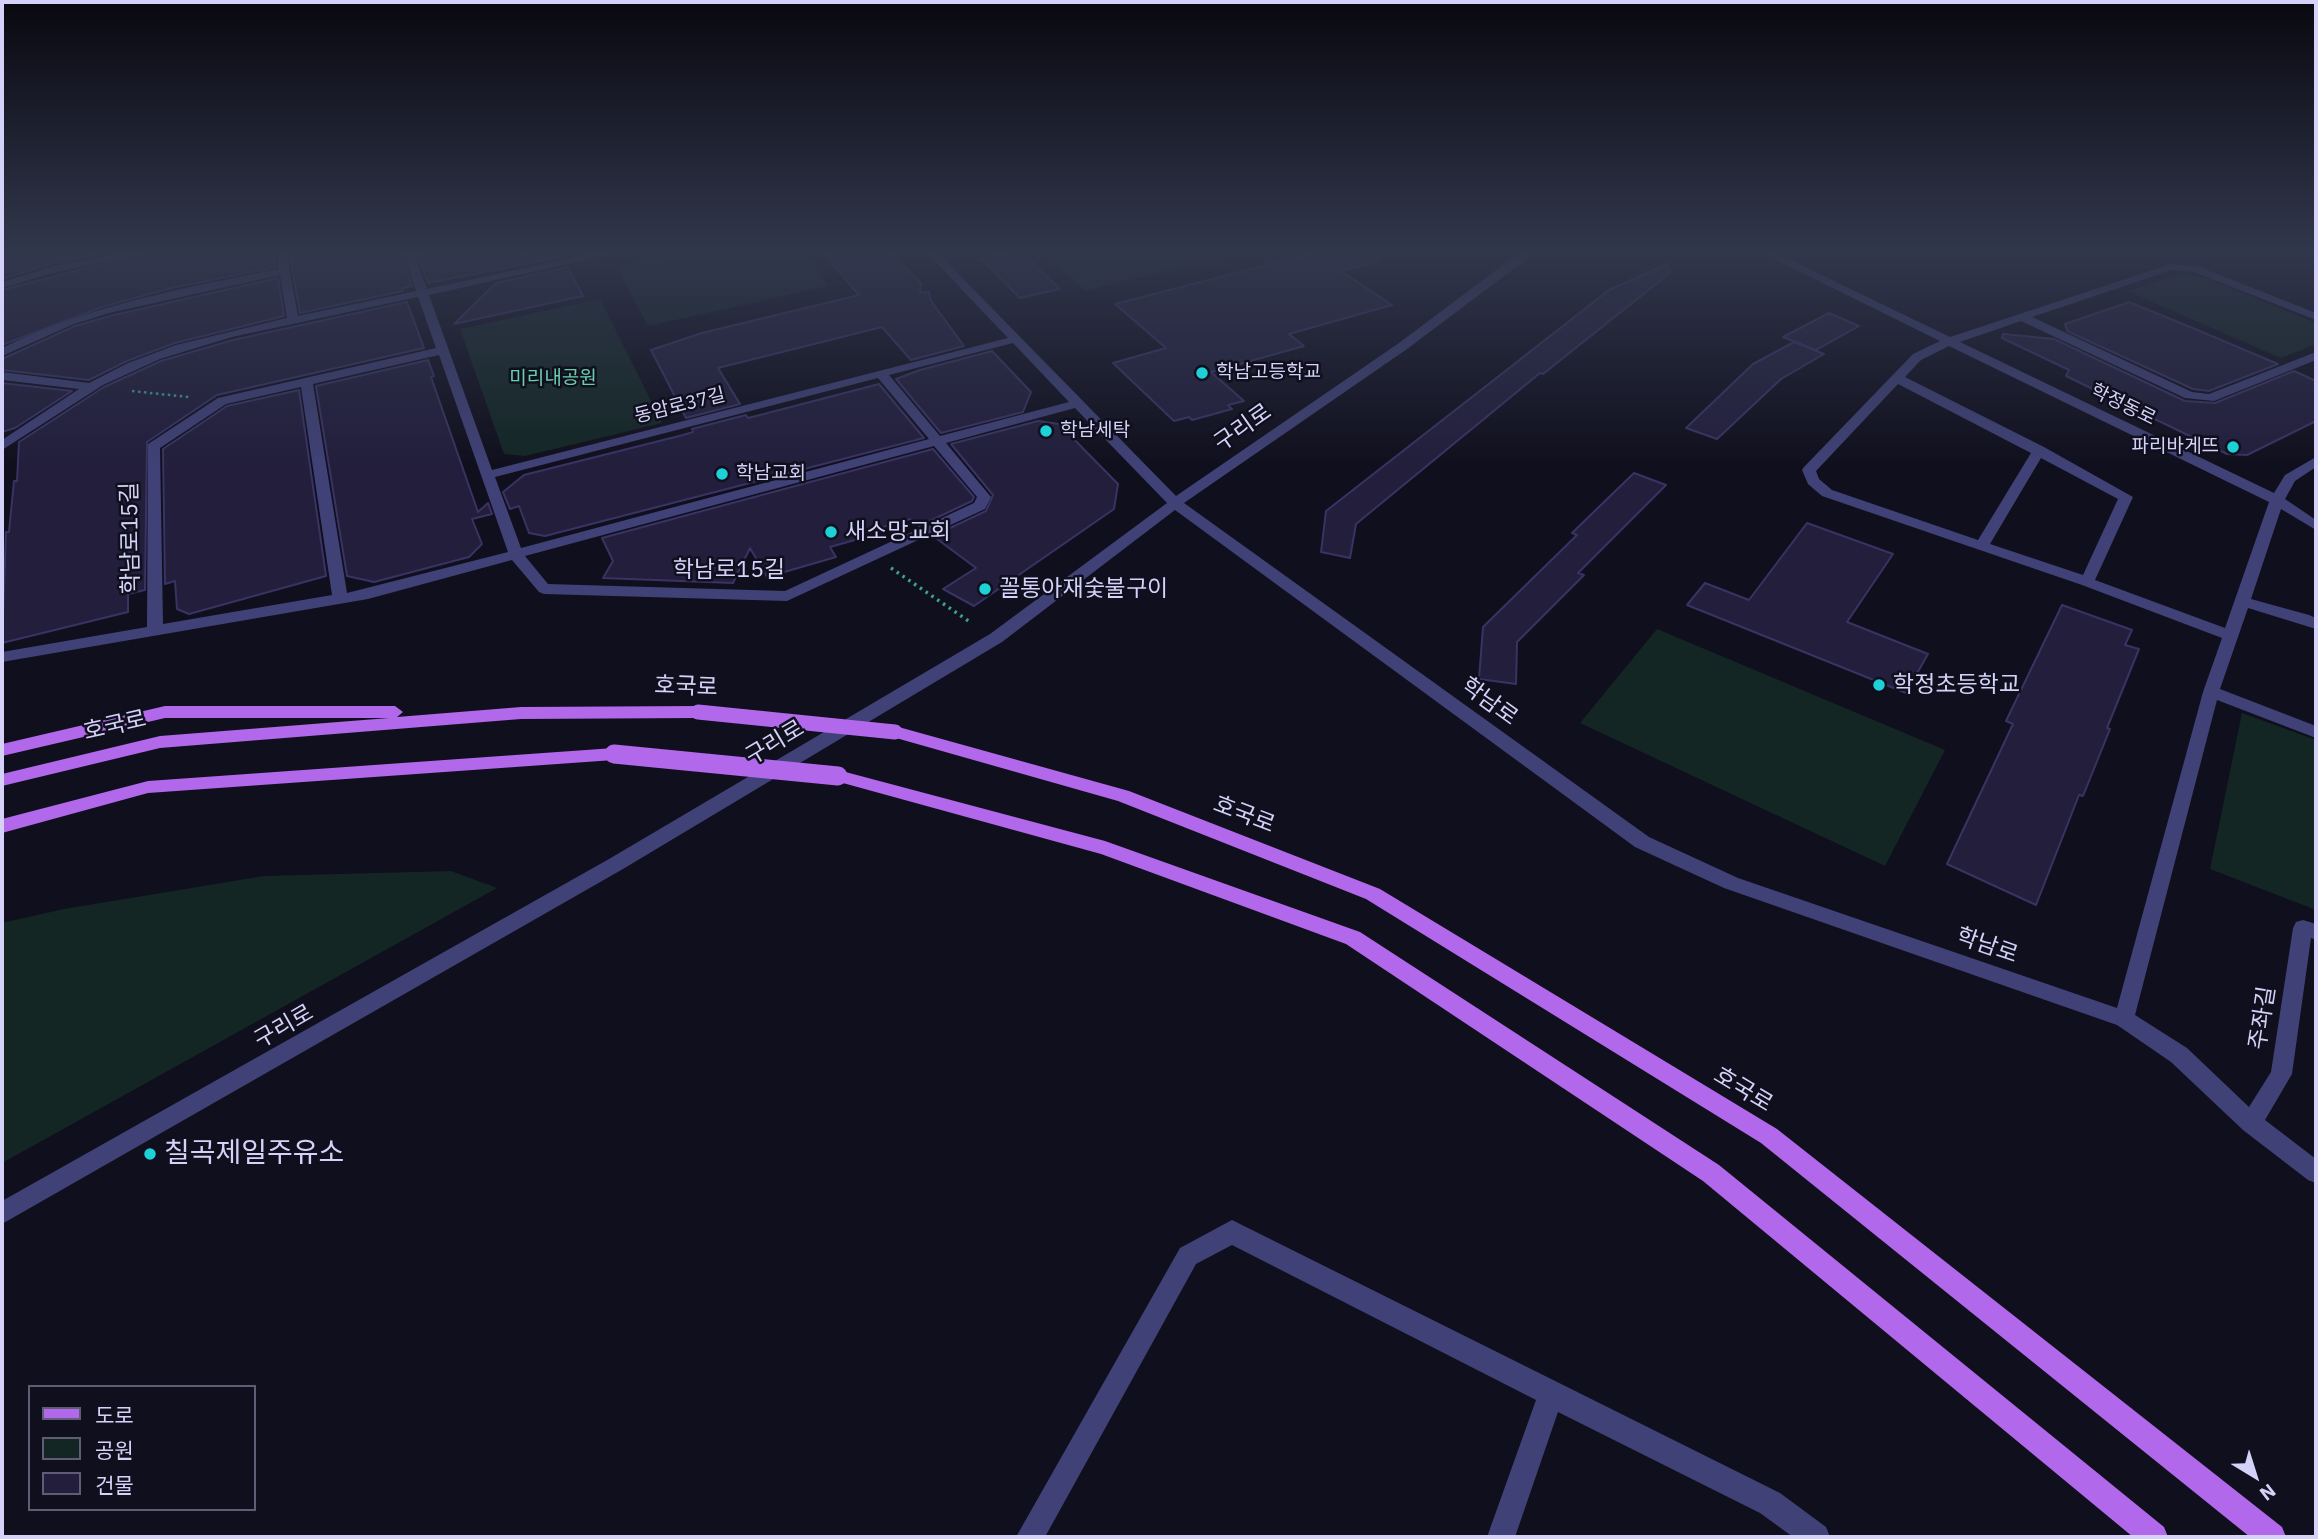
<!DOCTYPE html>
<html>
<head>
<meta charset="utf-8">
<style>
  body { margin:0 }
  #map { position:relative; width:2318px; height:1539px; overflow:hidden; background:#100f1d; font-family:"IBM Plex Sans","Noto Sans KR",sans-serif }
  canvas { display:block }
  .frame { position:absolute; inset:0; border:4px solid #d4d2f9; pointer-events:none }
  .legend { position:absolute; left:28px; top:1385px; width:228px; height:126px; box-sizing:border-box; background:#100f1d; border:2px solid #5e5d75; margin:0; padding:9px 12px; list-style:none; font-size:21px; color:#d4d2f9 }
  .legend li { display:flex; align-items:center; gap:14px; height:35px }
  .legend b { width:35px; border:2px solid #5e5d75 }
  .north { position:absolute; left:2220px; top:1441px; width:70px; height:70px; -webkit-text-stroke:5px #100f1d; paint-order:stroke; rotate:142deg; font-size:19px; font-weight:700; line-height:28px; text-align:center; color:#d4d2f9 }
  .north::after { content:''; display:block; margin:auto; width:24px; height:32px; background:#d4d2f9; clip-path:polygon(50% 0,100% 100%,50% 72%,0 100%) }
</style>
</head>
<body>
<div id="map">
<canvas width="2318" height="1539"></canvas>
<div class="frame"></div>
<ul class="legend">
<li><b style="height:9px;background:#b168ea"></b>도로</li>
<li><b style="height:19px;background:#132624"></b>공원</li>
<li><b style="height:19px;background:#221e3c"></b>건물</li>
</ul>
<div class="north">N</div>
</div>
<script>
const context = document.querySelector('canvas').getContext('2d');
context.lineJoin = 'round';
function fillPath(path, color) {
  context.fillStyle = color;
  context.fill(path, 'evenodd');
}
function stroke(path, color, width, dash) {
  context.strokeStyle = color;
  context.lineWidth = width;
  context.lineCap = dash ? 'butt' : 'round';
  context.setLineDash(dash || []);
  context.stroke(path);
}
function drawText(font, color, halo, rows, align = 'center') {
  context.font = font + ' "IBM Plex Sans","Noto Sans KR",sans-serif';
  context.lineWidth = 5;
  context.setLineDash([]);
  context.textBaseline = 'middle';
  context.strokeStyle = halo;
  context.fillStyle = color;
  for (const [text, x, y, turn = 0] of rows) {
    context.save();
    context.translate(x, y);
    context.rotate((+turn || 0) * Math.PI / 180);
    context.textAlign = isNaN(turn) ? turn : align;
    if (halo) context.strokeText(text, 0, 0);
    context.fillText(text, 0, 0);
    context.restore();
  }
}
const green = new Path2D(`
  M 688,252 L 803,252 L 829,286 L 648,326 L 616,267 Z
  M 1043,252 L 1244,252 L 1085,291 Z
  M 2180,274 L 2203,277 L 2316,323 L 2316,344 L 2281,358 L 2127,291 Z
  M 600,299 L 662,423 L 525,456 L 504,454 L 460,329 Z
  M 1657,629 L 1945,750 L 1885,866 L 1580,723 Z
  M 2242,713 L 2316,740 L 2316,910 L 2210,869 Z
  M 451,871 L 497,888 L 2,1163 L 2,923 L 64,909 L 264,876 Z`);
const building = new Path2D(`
  M 2,252 L 108,252 L 50,264 L 2,279 Z
  M 148,252 L 273,252 L 276,267 L 172,288 L 102,307 L 2,345 L 2,290 Z
  M 289,252 L 401,252 L 412,286 L 402,288 L 403,291 L 300,313 Z
  M 416,252 L 520,252 L 520,258 L 526,252 L 561,252 L 563,257 L 428,283 Z
  M 822,252 L 891,252 L 921,283 L 920,293 L 929,292 L 931,301 L 964,346 L 911,360 L 882,327 L 718,368 L 740,404 L 686,418 L 651,350 L 702,333 L 859,295 Z
  M 1009,252 L 1022,252 L 1060,289 L 1020,298 L 981,259 Z
  M 1317,252 L 1378,252 L 1380,261 L 1341,271 L 1392,305 L 1289,334 L 1304,346 L 1211,372 L 1244,401 L 1228,405 L 1232,409 L 1192,420 L 1189,417 L 1174,421 L 1113,363 L 1166,348 L 1115,304 Z
  M 1667,264 L 1671,272 L 1543,374 L 1540,373 L 1356,524 L 1350,558 L 1321,552 L 1326,511 L 1609,290 Z
  M 568,267 L 583,296 L 454,324 L 496,283 Z
  M 278,278 L 284,316 L 175,343 L 127,361 L 89,380 L 2,370 L 2,359 L 75,326 L 110,316 Z
  M 407,302 L 424,348 L 217,395 L 147,442 L 145,590 L 128,594 L 128,612 L 2,643 L 6,532 L 9,532 L 14,481 L 17,481 L 19,442 L 104,387 L 161,361 L 233,340 Z
  M 2129,302 L 2195,329 L 2278,364 L 2209,391 L 2193,389 L 2067,331 L 2065,324 Z
  M 1829,313 L 1859,326 L 1816,350 L 1783,337 Z
  M 2003,334 L 2054,339 L 2185,401 L 2215,403 L 2294,371 L 2316,381 L 2316,421 L 2247,455 L 2227,454 L 2066,376 L 2069,370 L 2002,338 Z
  M 1794,342 L 1824,354 L 1781,379 L 1717,439 L 1686,428 L 1753,364 Z
  M 992,351 L 1031,392 L 1023,412 L 941,433 L 896,379 L 920,370 Z
  M 428,360 L 434,376 L 431,377 L 478,512 L 488,503 L 492,514 L 472,519 L 482,544 L 469,557 L 374,582 L 347,576 L 316,386 Z
  M 2,383 L 72,391 L 15,428 L 2,432 Z
  M 879,384 L 924,438 L 545,536 L 529,533 L 519,506 L 510,509 L 503,492 L 524,475 L 683,435 L 693,432 L 692,429 L 746,415 L 748,418 L 760,415 Z
  M 299,390 L 326,576 L 189,614 L 177,609 L 175,581 L 165,584 L 163,449 L 227,406 Z
  M 1038,421 L 1059,424 L 1118,484 L 1114,509 L 974,606 L 943,589 L 976,568 L 933,536 L 986,511 L 993,495 L 951,444 Z
  M 933,449 L 974,497 L 972,501 L 919,526 L 910,519 L 860,534 L 862,538 L 830,547 L 836,557 L 767,577 L 750,548 L 733,583 L 603,578 L 613,561 L 602,538 Z
  M 1634,473 L 1666,485 L 1578,573 L 1584,575 L 1517,642 L 1516,684 L 1479,679 L 1483,627 L 1577,535 L 1572,533 Z
  M 1807,523 L 1893,554 L 1847,622 L 1928,654 L 1906,693 L 1687,605 L 1705,583 L 1749,600 Z
  M 2062,605 L 2132,630 L 2125,645 L 2139,649 L 2107,728 L 2110,729 L 2083,796 L 2079,795 L 2036,905 L 1947,864 L 2013,724 L 2006,721 Z`);
const pathFar1 = new Path2D(`
  M 132,391 L 189,397`);
const path = new Path2D(`
  M 891,568 L 970,622`);
const minor = new Path2D(`
  M 123,252 L 146,252 L 53,273 L 2,288 L 2,282 L 51,267 Z
  M 276,252 L 286,252 L 298,316 L 416,291 L 403,252 L 413,252 L 427,289 L 599,252 L 621,252 L 429,295 L 492,470 L 1008,338 L 926,252 L 937,252 L 1176,496 L 1399,343 L 1508,261 L 1523,252 L 1536,252 L 1407,349 L 1184,503 L 1649,837 L 1738,878 L 2117,1008 L 2203,692 L 2222,638 L 2082,585 L 1822,496 L 1808,484 L 1802,470 L 1804,467 L 1913,354 L 1940,341 L 1760,252 L 1774,252 L 1950,337 L 2171,264 L 2200,267 L 2316,313 L 2316,320 L 2194,272 L 2172,270 L 2032,317 L 2192,392 L 2209,394 L 2316,352 L 2316,360 L 2214,401 L 2185,398 L 2021,321 L 1960,342 L 2274,493 L 2285,475 L 2316,457 L 2316,467 L 2295,481 L 2285,499 L 2316,520 L 2316,530 L 2281,509 L 2251,599 L 2309,615 L 2316,618 L 2316,629 L 2248,608 L 2220,689 L 2316,726 L 2316,738 L 2217,700 L 2135,1015 L 2187,1048 L 2249,1107 L 2271,1072 L 2293,928 L 2296,922 L 2303,920 L 2316,924 L 2316,940 L 2311,938 L 2292,1074 L 2265,1120 L 2316,1159 L 2316,1183 L 2308,1180 L 2243,1130 L 2171,1062 L 2117,1025 L 1724,888 L 1635,847 L 1175,510 L 1002,642 L 623,869 L 2,1224 L 2,1201 L 609,859 L 990,634 L 1167,503 L 1075,408 L 946,443 L 991,497 L 985,509 L 787,601 L 544,594 L 539,592 L 512,560 L 368,599 L 2,662 L 2,652 L 147,627 L 148,444 L 218,398 L 436,348 L 418,297 L 232,337 L 160,359 L 103,385 L 2,450 L 2,440 L 79,389 L 2,380 L 2,372 L 89,383 L 128,363 L 176,345 L 287,318 L 280,275 L 109,313 L 74,324 L 2,356 L 2,348 C 90,305 183,288 279,269 ZM 1013,343 L 1069,402 L 940,436 L 889,375 ZM 1949,346 L 2269,502 L 2225,628 L 2095,580 L 2133,497 L 2044,447 L 1905,377 L 1921,360 ZM 439,355 L 508,552 L 347,593 L 313,384 ZM 878,378 L 929,439 L 521,548 L 495,477 ZM 1898,384 L 2031,453 L 1978,540 L 1832,490 L 1819,479 L 1816,471 ZM 301,387 L 332,595 L 163,624 L 160,448 L 226,404 ZM 934,446 L 977,497 L 974,503 L 785,591 L 548,584 L 525,556 ZM 2041,458 L 2118,499 L 2083,575 L 1990,544 Z
  M 1232,1220 L 1780,1493 L 1826,1527 L 1830,1537 L 1793,1537 L 1760,1513 L 1558,1412 L 1515,1537 L 1487,1537 L 1536,1400 L 1232,1245 L 1196,1264 L 1045,1537 L 1016,1537 L 1180,1248 Z`);
const major = new Path2D(`
  M 165,706 L 395,706 L 403,712 L 397,717 L 521,707 L 698,706 L 706,712 L 698,718 L 521,719 L 160,748 L 2,786 L 2,774 L 160,736 L 389,718 L 165,718 L 2,756 L 2,744 Z
  M 895,726 L 1129,791 L 1380,889 L 1777,1129 L 2282,1527 L 2286,1537 L 2250,1537 L 1761,1143 L 1366,899 L 1118,801 L 889,736 L 887,732 Z
  M 614,748 L 623,754 L 614,760 L 148,793 L 2,833 L 2,819 L 148,781 Z
  M 838,770 L 1105,841 L 1360,932 L 1719,1165 L 2164,1527 L 2168,1537 L 2133,1537 L 1703,1181 L 1346,944 L 1101,854 L 832,780 L 829,776 L 832,772 Z`);
const majorBridgeFar1 = new Path2D(`
  M 698,712 L 895,732`);
const majorBridge = new Path2D(`
  M 614,754 L 838,776`);
const markers = [
  [1202,373,7,"#1ed1d8"],
  [1046,431,7,"#1ed1d8"],
  [2233,447,7,"#1ed1d8"],
  [722,474,7,"#1ed1d8"],
  [831,532,7,"#1ed1d8"],
  [985,589,7,"#1ed1d8"],
  [1879,685,7,"#1ed1d8"],
  [150,1154,7,"#1ed1d8"]
];
const farPoinames = [
  ["학남고등학교",1216,373],
  ["학남세탁",1060,431],
  ["파리바게뜨",2219,447,"right"],
  ["학남교회",736,474]
];
const farParknames = [
  ["미리내공원",553,379]
];
const farStreetnames = [
  ["학정동로",2123,405,26],
  ["동암로37길",680,406,-14]
];
const streetNames = [
  ["구리로",1243,428,-35],
  ["학남로15길",131,538,-91],
  ["학남로15길",729,570],
  ["호국로",686,687,2],
  ["학남로",1489,702,36],
  ["호국로",115,726,-13],
  ["구리로",775,743,-31],
  ["호국로",1244,815,21],
  ["학남로",1987,946,19],
  ["주좌길",2263,1018,-81],
  ["구리로",284,1027,-30],
  ["호국로",1743,1090,31]
];
const poiNames = [
  ["새소망교회",845,532],
  ["꼴통아재숯불구이",999,589],
  ["학정초등학교",1893,685]
];
const nearPoinames = [
  ["칠곡제일주유소",164,1154]
];
fillPath(green, '#132624');
fillPath(building, '#221e3c');
stroke(building, '#393364', 2);
stroke(pathFar1, '#3da194', 2.5, [2.5, 3.5]);
stroke(path, '#3da194', 3.5, [2.5, 4.5]);
fillPath(minor, '#404176');
fillPath(major, '#b168ea');
stroke(majorBridgeFar1, '#b168ea', 15);
stroke(majorBridge, '#b168ea', 19);
const sky = context.createLinearGradient(0, 0, 0, 468);
sky.addColorStop(0, '#090810');
sky.addColorStop(0.54, '#31374c');
sky.addColorStop(1, '#31374c00');
context.fillStyle = sky;
context.fillRect(0, 0, 2318, 468);
for (const [x, y, r, color] of markers) {
  const dot = new Path2D();
  dot.arc(x, y, r, 0, 2 * Math.PI);
  context.fillStyle = color;
  context.fill(dot);
  stroke(dot, '#100f1d', 2.5);
}
drawText('19px', '#d4d2f9', '#100f1d', farPoinames, 'left');
drawText('19px', '#68ceae', '#100f1d', farParknames);
drawText('19px', '#d4d2f9', '#100f1d', farStreetnames);
drawText('23px', '#d4d2f9', '#100f1d', streetNames);
drawText('23px', '#d4d2f9', '#100f1d', poiNames, 'left');
drawText('28px', '#d4d2f9', '#100f1d', nearPoinames, 'left');
</script>
</body>
</html>
